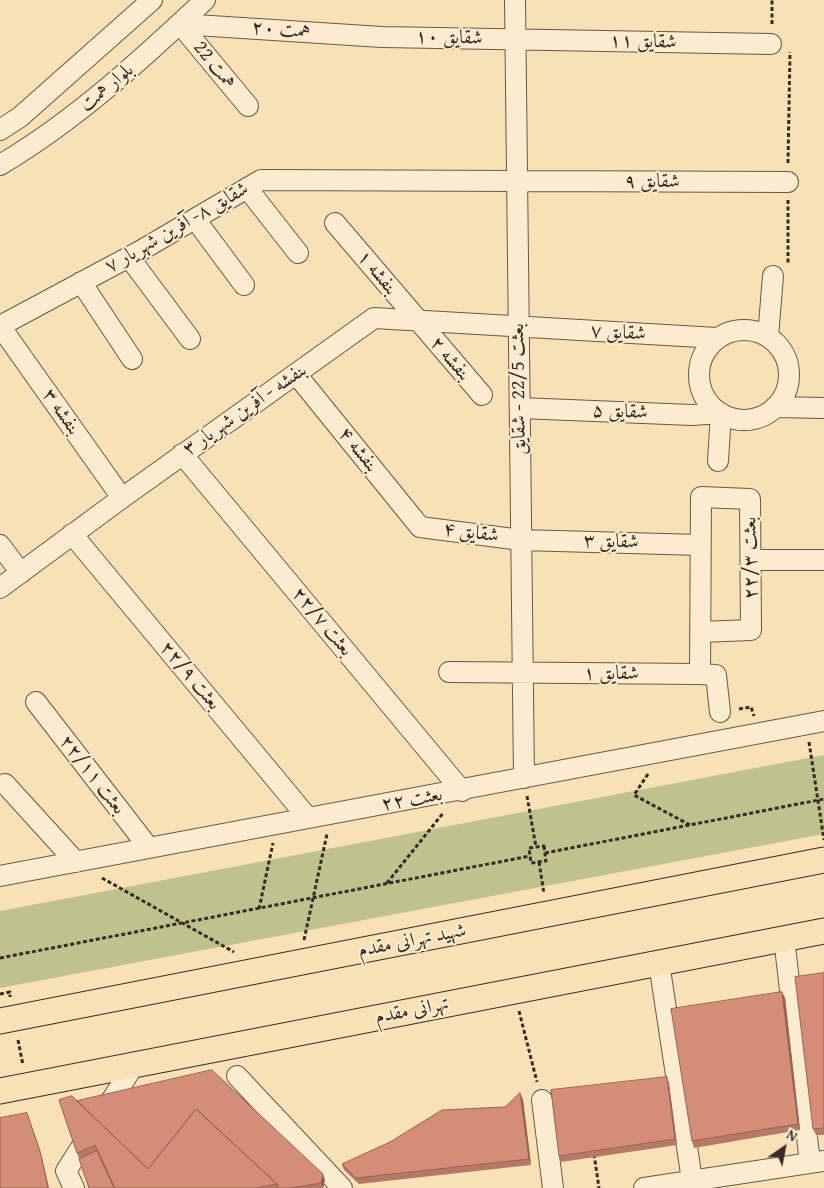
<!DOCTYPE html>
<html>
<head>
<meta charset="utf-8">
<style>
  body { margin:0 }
  #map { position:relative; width:824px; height:1188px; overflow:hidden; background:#f9e1b6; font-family:"Gentium Book Plus",serif }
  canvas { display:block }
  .north { position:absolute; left:759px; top:1123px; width:50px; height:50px; -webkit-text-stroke:4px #fbecd0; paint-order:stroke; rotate:33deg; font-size:14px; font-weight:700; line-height:20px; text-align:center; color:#382b26 }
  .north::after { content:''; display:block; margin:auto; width:18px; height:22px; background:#382b26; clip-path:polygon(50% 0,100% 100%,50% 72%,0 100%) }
</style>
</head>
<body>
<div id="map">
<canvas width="824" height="1188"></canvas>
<div class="north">N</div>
</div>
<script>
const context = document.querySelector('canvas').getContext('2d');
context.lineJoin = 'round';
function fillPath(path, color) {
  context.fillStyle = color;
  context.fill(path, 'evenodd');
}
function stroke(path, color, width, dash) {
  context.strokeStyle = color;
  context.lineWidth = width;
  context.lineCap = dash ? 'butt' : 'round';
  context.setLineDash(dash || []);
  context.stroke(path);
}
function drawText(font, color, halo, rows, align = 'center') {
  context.font = font + ' "Gentium Book Plus",Amiri,serif';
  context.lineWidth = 4;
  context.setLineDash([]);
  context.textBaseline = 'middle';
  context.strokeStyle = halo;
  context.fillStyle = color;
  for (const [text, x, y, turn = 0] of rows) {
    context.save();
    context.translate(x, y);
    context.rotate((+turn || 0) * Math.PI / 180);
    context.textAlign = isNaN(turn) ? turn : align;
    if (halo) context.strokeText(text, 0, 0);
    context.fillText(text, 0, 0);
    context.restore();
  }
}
const green = new Path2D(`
  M 824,755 L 824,834 L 0,988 L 0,911 Z`);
const path = new Path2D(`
  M 772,24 L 772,0
  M 788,163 L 790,52
  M 788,200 L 788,263
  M 739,709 L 751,707 L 754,716
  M 809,742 L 824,840
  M 648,774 L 634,795 L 690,825
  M 527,796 L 536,847
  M 544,846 L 546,861 L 531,863 L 529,848 Z
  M 545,853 L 824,799
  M 539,862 L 544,894
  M 102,878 L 234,952
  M 387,883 L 444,812
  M 259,909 L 273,843
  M 304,940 L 327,834
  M 0,958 L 530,856
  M 0,994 L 10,992 L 10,997
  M 519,1011 L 537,1082
  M 18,1040 L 23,1065
  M 594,1154 L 599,1188`);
const minor = new Path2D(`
  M 515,0 L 524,778
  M 180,24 L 382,37 L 771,44
  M 180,24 L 248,106
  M 0,130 L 20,117 L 152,0
  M 0,165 C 76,120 141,60 205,0
  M 247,188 L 298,253
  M 195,219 L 244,285
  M 335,223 L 482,395
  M 129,257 L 190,339
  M 81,282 L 132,359
  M 0,326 L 140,251 L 261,180 L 788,182
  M 0,326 L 122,498
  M699 375a45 45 0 1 1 90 0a45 45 0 1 1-90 0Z
  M 768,337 L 773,276
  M 296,374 L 420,527 L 521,540 L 700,545
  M 775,407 L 824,408
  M 520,408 L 692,415 L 721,413 L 718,461
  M 182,454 L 462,791
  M 72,534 L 308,818
  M 0,545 L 21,573
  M 751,560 L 824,560
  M 0,588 L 122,498 L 374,318 L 717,338
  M 700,632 L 751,630 L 750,499 L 701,497 L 700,674 L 716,675 L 720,712
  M 449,672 L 700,674
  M 36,702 L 149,848
  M 5,784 L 76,862
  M 0,876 L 824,721
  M 784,938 L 810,1163
  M 659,963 L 692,1180
  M 237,1076 L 342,1188
  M 542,1100 L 553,1188
  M 74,1188 L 66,1171 L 134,1065
  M 644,1188 L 824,1161`);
const major = new Path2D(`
  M 0,1021 L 824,860
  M 0,1091 L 824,931`);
const wall = new Path2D(`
  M 824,973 L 824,1135 L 816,1135 L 813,1129 Z
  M 782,992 L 785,998 L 800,1130 L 694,1148 L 692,1141 Z
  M 667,1077 L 669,1084 L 677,1145 L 561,1162 L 559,1156 Z
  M 520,1093 L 523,1100 L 531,1165 L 359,1184 L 344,1170 L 342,1164 L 505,1107 Z
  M 59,1100 L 77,1101 L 325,1180 L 323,1188 L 89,1188 Z`);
const shadedWall = new Path2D(`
  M 782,992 L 785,998 L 800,1130 L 798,1124 Z
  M 667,1077 L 669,1084 L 677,1145 L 675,1139 Z
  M 520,1093 L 523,1100 L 531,1165 L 529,1159 Z
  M 27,1113 L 42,1158 L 49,1188 L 48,1188 Z
  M 323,1174 L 325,1180 L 323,1188 L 321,1183 Z`);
const building = new Path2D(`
  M 824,973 L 824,1128 L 813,1129 L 795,977 Z
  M 782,992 L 798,1124 L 692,1141 L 671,1009 Z
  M 212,1070 L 323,1174 L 321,1183 L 291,1188 L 279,1188 L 277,1184 L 196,1109 L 148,1169 L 77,1101 Z
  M 667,1077 L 675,1139 L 559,1156 L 551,1090 Z
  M 520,1093 L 529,1159 L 356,1178 L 342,1164 L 390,1142 L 442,1110 L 505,1107 Z
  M 72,1096 L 148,1169 L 196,1109 L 277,1184 L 256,1188 L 115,1188 L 95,1145 L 77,1153 L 59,1100 Z
  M 27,1113 L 40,1151 L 48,1188 L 0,1188 L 0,1118 Z
  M 97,1151 L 114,1188 L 89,1188 L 79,1159 Z`);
const streetNames = [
  ["همت ۲۰",281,30,4],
  ["شقایق ۱۰",449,38,1],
  ["شقایق ۱۱",643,42,1],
  ["همت 22",214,65,51],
  ["بلوار همت",107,88,-40],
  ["شقایق ۹",652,182],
  ["شقایق ۸- آفرین شهریار ۷",177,228,-30],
  ["بنفشه ۱",377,273,50],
  ["شقایق ۷",618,333,3],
  ["بنفشه ۲",450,359,49],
  ["بعثت 22/5 - شقایق",519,389,-91],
  ["بنفشه - آفرین شهریار ۳",245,410,-35],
  ["بنفشه ۳",61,412,55],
  ["شقایق ۵",620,412,2],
  ["بنفشه ۴",358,450,51],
  ["شقایق ۴",471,533,7],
  ["شقایق ۳",611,542,1],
  ["بعثت ۲۲/۳",751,558,-91],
  ["بعثت ۲۲/۷",322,622,50],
  ["شقایق ۱",611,674],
  ["بعثت ۲۲/۹",190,676,50],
  ["بعثت ۲۲/۱۱",92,775,52],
  ["بعثت ۲۲",412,800,-10],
  ["شهید تهرانی مقدم",412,941,-11],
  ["تهرانی مقدم",412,1011,-11]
];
fillPath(green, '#bfc28c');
stroke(minor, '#68584a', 22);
stroke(major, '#382b26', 27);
stroke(path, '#382b26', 3, [4, 2.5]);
stroke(minor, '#fbecd0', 20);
stroke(major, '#f9e1b6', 25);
fillPath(wall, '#b77967');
fillPath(shadedWall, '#956354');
fillPath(building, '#d58d78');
stroke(building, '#956354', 1);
drawText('20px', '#382b26', '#fbecd0', streetNames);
</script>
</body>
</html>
